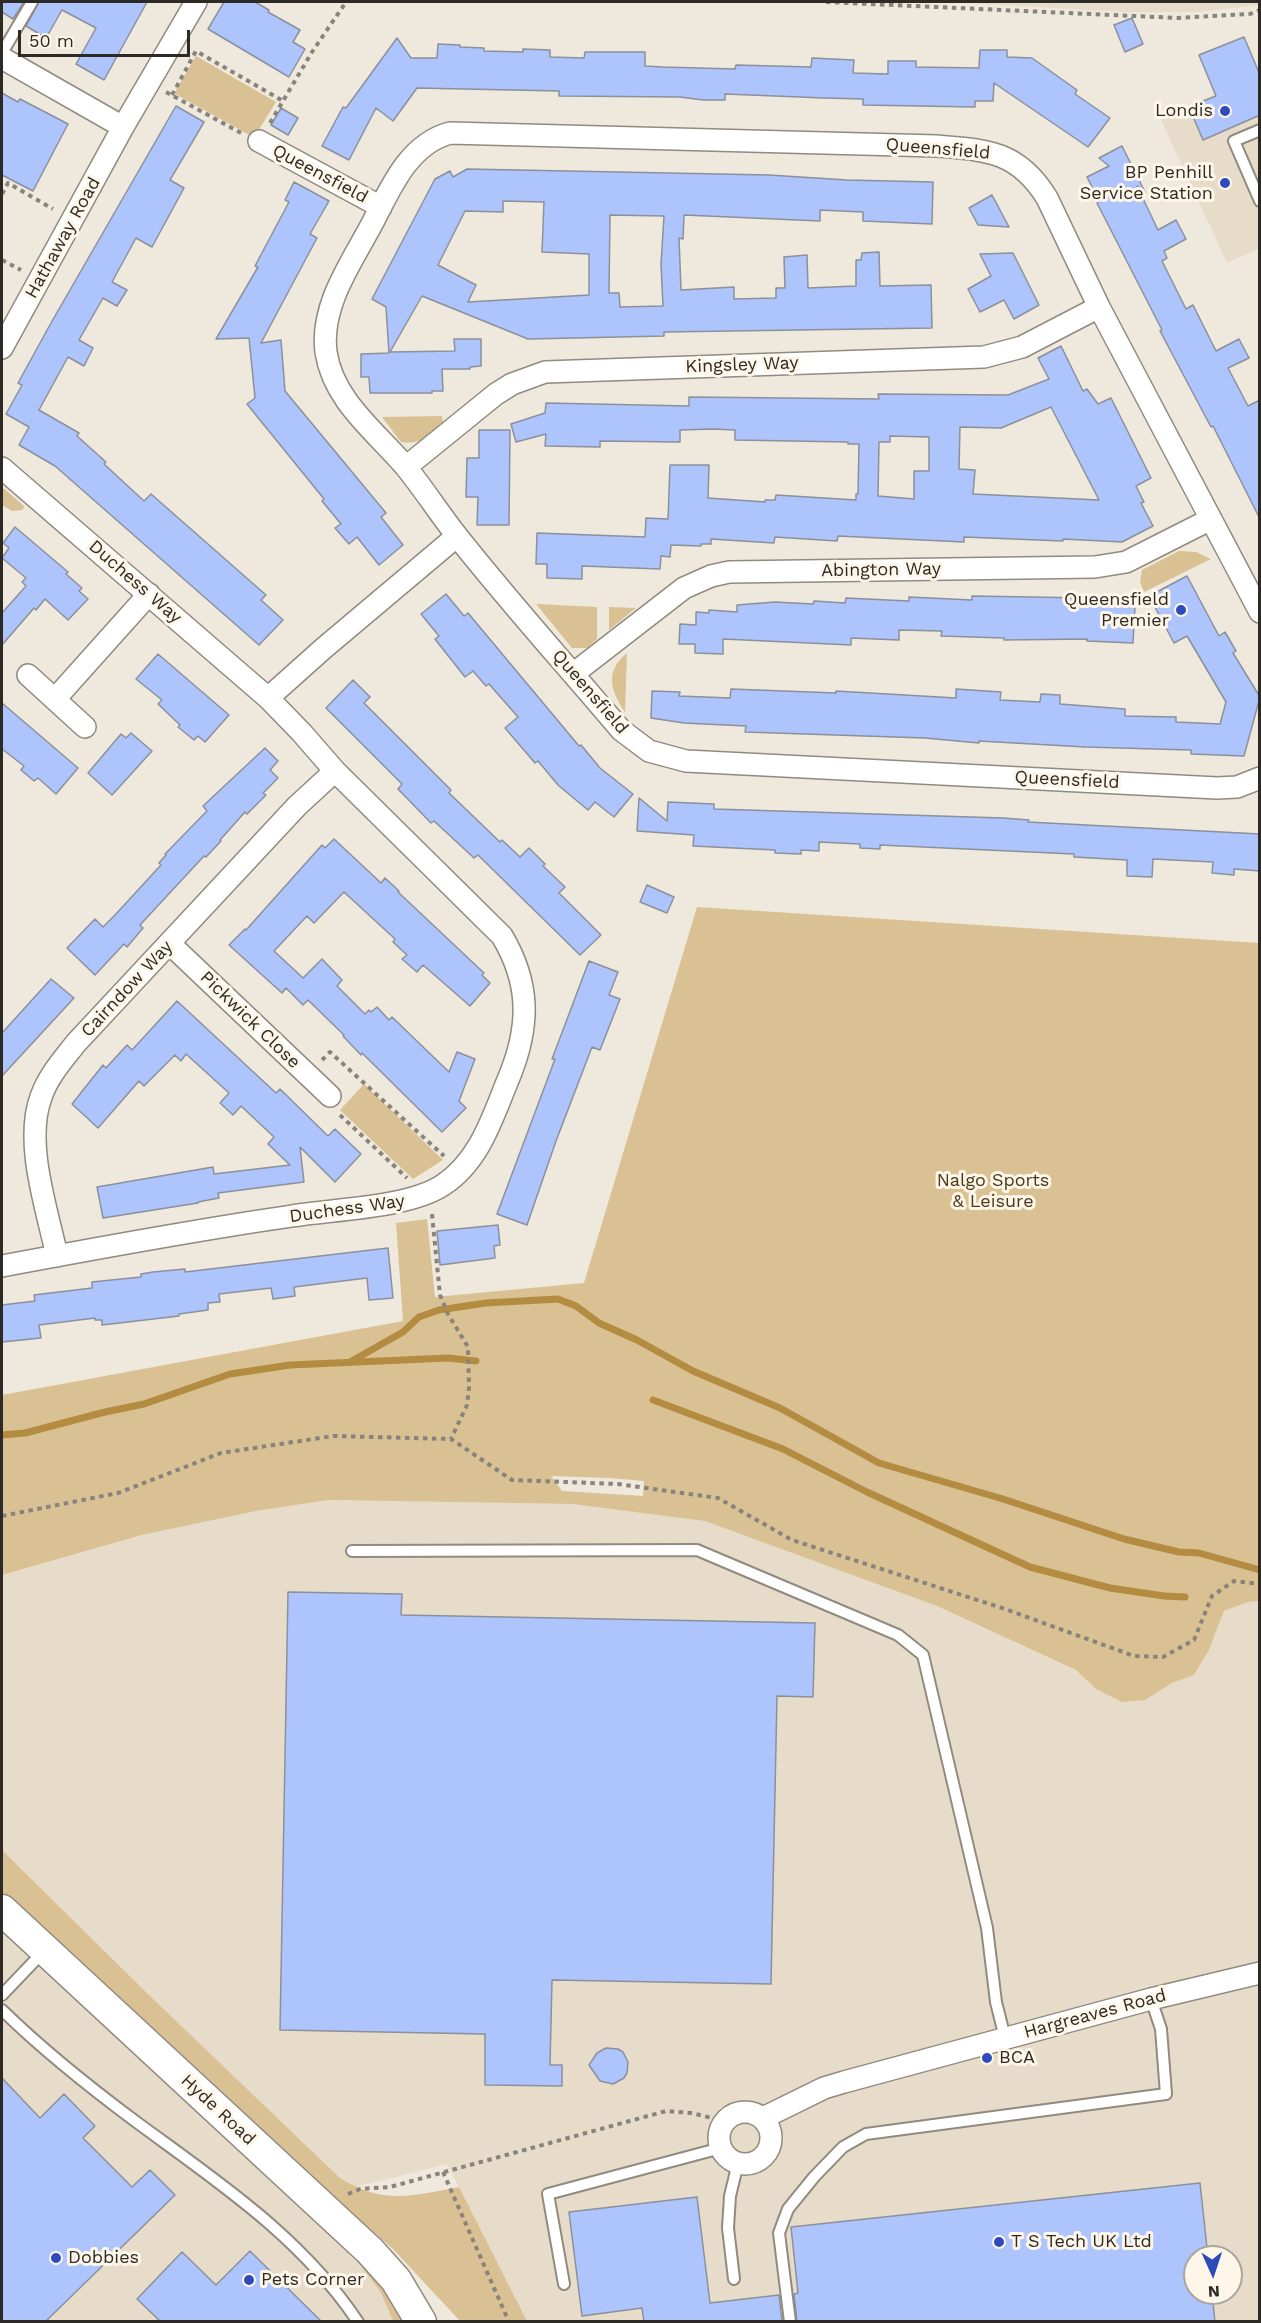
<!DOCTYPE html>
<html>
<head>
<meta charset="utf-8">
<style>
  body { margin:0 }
  #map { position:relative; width:1261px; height:2323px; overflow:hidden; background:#efe8dc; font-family:"Work Sans",sans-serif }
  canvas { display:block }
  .frame { position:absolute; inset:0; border:3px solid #2d2a26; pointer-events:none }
  .north { position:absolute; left:1183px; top:2245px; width:60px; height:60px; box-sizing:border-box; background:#fdf6e9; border:2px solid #aaa49b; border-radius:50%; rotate:177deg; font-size:16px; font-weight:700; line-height:24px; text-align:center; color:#2d2a26 }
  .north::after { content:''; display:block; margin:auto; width:21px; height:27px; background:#2e4bbc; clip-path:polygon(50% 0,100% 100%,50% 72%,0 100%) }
  .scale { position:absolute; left:18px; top:30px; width:172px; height:27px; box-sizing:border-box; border:3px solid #2d2a26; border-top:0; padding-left:8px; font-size:18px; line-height:21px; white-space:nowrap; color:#2d2a26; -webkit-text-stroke:4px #fdf6e9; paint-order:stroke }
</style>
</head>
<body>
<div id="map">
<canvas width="1261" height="2323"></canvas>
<div class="frame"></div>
<div class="north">N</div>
<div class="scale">50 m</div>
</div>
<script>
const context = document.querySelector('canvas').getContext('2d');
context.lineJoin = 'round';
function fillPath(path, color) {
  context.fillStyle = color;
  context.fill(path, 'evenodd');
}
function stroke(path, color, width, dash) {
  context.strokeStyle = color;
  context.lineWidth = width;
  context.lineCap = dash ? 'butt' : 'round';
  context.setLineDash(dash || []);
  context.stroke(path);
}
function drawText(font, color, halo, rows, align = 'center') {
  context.font = font + ' "Work Sans",sans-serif';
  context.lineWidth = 6;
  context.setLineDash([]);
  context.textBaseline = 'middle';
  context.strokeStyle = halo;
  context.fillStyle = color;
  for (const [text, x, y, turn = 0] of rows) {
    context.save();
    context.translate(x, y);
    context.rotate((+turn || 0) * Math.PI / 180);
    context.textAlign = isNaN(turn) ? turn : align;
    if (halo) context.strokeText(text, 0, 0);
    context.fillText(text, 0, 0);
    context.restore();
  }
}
const built = new Path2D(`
  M 947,2 L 1259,2 L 1260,5 L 1199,12 L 1126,12 Z
  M 1259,75 L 1259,248 L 1227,263 L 1160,118 Z
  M 329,1500 L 572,1504 L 705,1520 L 937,1606 L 1076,1670 L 1096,1689 L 1145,1699 L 1172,1683 L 1194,1675 L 1209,1650 L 1224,1611 L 1248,1602 L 1259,1601 L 1259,2321 L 527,2321 L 447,2164 L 355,2187 L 339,2177 L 148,1994 L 2,1850 L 2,1575 L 142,1535 L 256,1511 ZM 1195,2257 L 1231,2257 L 1231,2293 L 1195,2293 Z
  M 2,1934 L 351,2253 L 381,2293 L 393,2321 L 2,2321 Z`);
const green = new Path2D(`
  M 196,56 L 276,102 L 255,136 L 253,137 L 177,95 L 175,92 Z
  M 442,416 L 443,422 C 428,435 423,445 401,442 L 382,417 Z
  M 2,487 L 24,506 L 23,510 L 12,511 L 2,505 Z
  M 1179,551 L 1196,552 L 1211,559 L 1144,592 L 1140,582 L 1142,570 Z
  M 536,604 L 597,607 L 597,639 L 587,648 L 572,648 Z
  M 609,607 L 636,608 L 609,630 Z
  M 627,653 L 625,712 C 610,690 605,671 627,653 Z
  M 697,907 L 1259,943 L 1259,1601 L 1248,1602 L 1224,1611 L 1209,1650 L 1194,1675 L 1172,1683 L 1145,1700 L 1122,1702 L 1096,1689 L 1076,1670 L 937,1606 L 705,1521 L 572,1504 L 329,1500 L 256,1511 L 142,1535 L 2,1575 L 2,1395 L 403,1321 L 396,1223 L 427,1219 L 435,1297 L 584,1283 ZM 551,1476 L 610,1478 L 644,1481 L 643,1496 L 562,1491 Z
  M 364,1084 L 443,1160 L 413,1179 L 340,1110 Z
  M 2,1850 L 148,1994 L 339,2177 C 381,2205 413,2196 459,2187 L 527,2321 L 460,2321 L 393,2249 L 274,2144 L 2,1896 Z
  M 351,2253 L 359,2255 L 409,2321 L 393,2321 L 381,2293 Z`);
const stream = new Path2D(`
  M 350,1362 L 403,1332 L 419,1317 L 439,1310 L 486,1303 L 558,1299 L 576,1306 L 599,1323 L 637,1340 L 693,1371 L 780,1408 L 879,1463 L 1003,1499 L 1124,1539 L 1179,1552 L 1199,1553 L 1260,1570
  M 653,1400 L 783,1449 L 867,1492 L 1030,1567 L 1110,1588 L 1164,1596 L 1185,1597
  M 2,1435 L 25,1433 L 105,1412 L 144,1404 L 230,1374 L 290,1365 L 448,1358 L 476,1361`);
const building = new Path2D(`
  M 2,2 L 24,2 L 13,19 L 2,12 Z
  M 39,2 L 147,2 L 104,80 L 76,64 L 96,28 L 62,10 L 46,38 L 26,26 Z
  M 224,2 L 255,2 L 269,10 L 268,12 L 300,30 L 293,42 L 305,49 L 289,77 L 208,29 Z
  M 1132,18 L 1143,44 L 1125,52 L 1114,25 Z
  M 1244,37 L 1260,75 L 1260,115 L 1203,140 L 1189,107 L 1216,96 L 1199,55 Z
  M 397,38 L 411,58 L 437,58 L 438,44 L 460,45 L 460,47 L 484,48 L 484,51 L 523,52 L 523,49 L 550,50 L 550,57 L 584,58 L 585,52 L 645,52 L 645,66 L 663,67 L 735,69 L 736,65 L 811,67 L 812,58 L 854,60 L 853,73 L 888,74 L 888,61 L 916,61 L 916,67 L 979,68 L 980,50 L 1007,50 L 1007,57 L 1032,58 L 1077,90 L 1075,94 L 1110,118 L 1088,147 L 994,83 L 993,101 L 975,101 L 975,107 L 863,105 L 863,99 L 824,98 L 725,94 L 725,100 L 703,100 L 680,97 L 559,96 L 559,91 L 417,88 L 393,121 L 376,108 L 349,160 L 322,146 L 343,107 L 346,108 Z
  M 2,93 L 18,102 L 20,99 L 68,124 L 33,191 L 2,175 Z
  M 176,106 L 204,122 L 170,180 L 184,188 L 152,247 L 136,238 L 112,282 L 127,290 L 117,306 L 103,298 L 79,340 L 93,348 L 84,366 L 68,357 L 39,410 L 79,433 L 77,436 L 106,462 L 104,464 L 144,501 L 151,494 L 266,595 L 261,600 L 283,620 L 259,645 L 55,466 L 19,445 L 29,427 L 6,414 L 22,385 L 18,383 L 51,323 Z
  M 281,108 L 298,118 L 288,135 L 271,125 Z
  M 1122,146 L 1145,192 L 1137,186 L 1158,230 L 1176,220 L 1186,239 L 1164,251 L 1167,258 L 1162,261 L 1186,309 L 1193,305 L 1216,351 L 1239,339 L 1249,358 L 1228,368 L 1248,406 L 1260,400 L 1260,519 L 1213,426 L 1211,427 L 1160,331 L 1162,330 L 1097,203 L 1099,201 L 1087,177 L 1109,166 L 1099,158 Z
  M 467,169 L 769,175 L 847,180 L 933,182 L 932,224 L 863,221 L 863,212 L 820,210 L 820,221 L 684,215 L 683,239 L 679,238 L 681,290 L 734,287 L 734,299 L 776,298 L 776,288 L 785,288 L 784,257 L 807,255 L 808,288 L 856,286 L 856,260 L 861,260 L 862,253 L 879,252 L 880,286 L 931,285 L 932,328 L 664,332 L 664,336 L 528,339 L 422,296 L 390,352 L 455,351 L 454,339 L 481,339 L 481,366 L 470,367 L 470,369 L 442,369 L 443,391 L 432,391 L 432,393 L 370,393 L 369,377 L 361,377 L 361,354 L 389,353 L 386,307 L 372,299 L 435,179 L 450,171 L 453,177 ZM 503,201 L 544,202 L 542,252 L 589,254 L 589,295 L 468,302 L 476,285 L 438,265 L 465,211 L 503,212 ZM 610,215 L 664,216 L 661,264 L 663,306 L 620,307 L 619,293 L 609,293 Z
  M 294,182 L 329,201 L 310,234 L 317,238 L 261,343 L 281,340 L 285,391 L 386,513 L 381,517 L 403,545 L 379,565 L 357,537 L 349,544 L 335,528 L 341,524 L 322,501 L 324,499 L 247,404 L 255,398 L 249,338 L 216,339 L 258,267 L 255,266 L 289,202 L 285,200 Z
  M 992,195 L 1009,227 L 978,225 L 969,208 Z
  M 1013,253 L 1039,305 L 1014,319 L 1004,300 L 980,312 L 968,289 L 991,276 L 980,254 Z
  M 1061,346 L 1083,391 L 1087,389 L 1098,404 L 1111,398 L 1151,478 L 1136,486 L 1144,502 L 1141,503 L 1153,526 L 1122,542 L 1063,539 L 1063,541 L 964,537 L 964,542 L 838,536 L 837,541 L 775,537 L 774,543 L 711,539 L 711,544 L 701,544 L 701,546 L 671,545 L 670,557 L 661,556 L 660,569 L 582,566 L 582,579 L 547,578 L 547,564 L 536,564 L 537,533 L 645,537 L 646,518 L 668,519 L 670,465 L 709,465 L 708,498 L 765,502 L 765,500 L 775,500 L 776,495 L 856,500 L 856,494 L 858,494 L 859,444 L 848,444 L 848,442 L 735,440 L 735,430 L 713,429 L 680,430 L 680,442 L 600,441 L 600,447 L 545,446 L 546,434 L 516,442 L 511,424 L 545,413 L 546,403 L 689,406 L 689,397 L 879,399 L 878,394 L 1008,395 L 1049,379 L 1038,358 ZM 1051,407 L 1099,500 L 973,494 L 975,470 L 959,469 L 960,427 L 1001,428 ZM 890,436 L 929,437 L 929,471 L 914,471 L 914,499 L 878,496 L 879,442 L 890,442 Z
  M 479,430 L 510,430 L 509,525 L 477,525 L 478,497 L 466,497 L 467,458 L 479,458 Z
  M 15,527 L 68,572 L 66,574 L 82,588 L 79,591 L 88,599 L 68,620 L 45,599 L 36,610 L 34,608 L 2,645 L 2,613 L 26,586 L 22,582 L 26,578 L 2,558 L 9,548 L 3,543 Z
  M 1187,576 L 1219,636 L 1225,632 L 1236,651 L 1233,653 L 1260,697 L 1244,756 L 1191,754 L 1191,750 L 1085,747 L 979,741 L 979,743 L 925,738 L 745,732 L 746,726 L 684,723 L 651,718 L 652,691 L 680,692 L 679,696 L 730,698 L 731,689 L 836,693 L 836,691 L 956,698 L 956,689 L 1001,692 L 1000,700 L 1040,702 L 1041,694 L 1060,695 L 1060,704 L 1125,709 L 1125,716 L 1176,717 L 1176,722 L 1220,724 L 1226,702 L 1187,636 L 1174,643 L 1149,596 Z
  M 446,594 L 464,616 L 468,613 L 579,746 L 581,745 L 600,768 L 633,794 L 614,817 L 595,802 L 588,810 L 558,785 L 538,761 L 535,763 L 505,728 L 518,717 L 489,684 L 486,686 L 473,671 L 465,677 L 435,639 L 439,636 L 421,614 Z
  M 972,596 L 1088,598 L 1088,604 L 1135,606 L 1133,643 L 1087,641 L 1087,639 L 1004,640 L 1004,638 L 941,636 L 942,631 L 899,630 L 899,640 L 851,638 L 851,645 L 723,639 L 723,654 L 695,653 L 695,644 L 679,644 L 680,624 L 696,625 L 696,612 L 709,613 L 709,610 L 737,612 L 737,605 L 775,602 L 813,604 L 814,601 L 845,603 L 846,598 L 909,601 L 909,597 L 972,600 Z
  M 158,654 L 229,715 L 205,742 L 198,736 L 194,740 L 178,727 L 180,725 L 158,704 L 162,700 L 136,679 Z
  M 353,680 L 370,697 L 364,703 L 451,790 L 449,793 L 500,842 L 502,840 L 520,857 L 529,848 L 545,864 L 543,866 L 565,887 L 559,893 L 601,935 L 580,955 L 478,855 L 474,858 L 434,821 L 431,823 L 398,789 L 402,784 L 326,708 Z
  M 2,703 L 78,768 L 56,794 L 38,778 L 34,781 L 21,770 L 24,766 L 2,749 Z
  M 131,733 L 152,751 L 112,795 L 88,773 L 121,734 L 126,738 Z
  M 265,748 L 278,761 L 270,770 L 278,778 L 263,793 L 266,795 L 247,814 L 245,812 L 220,840 L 221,841 L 206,857 L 204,856 L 140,925 L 143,928 L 127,947 L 124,944 L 95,975 L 67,948 L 95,919 L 103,927 L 115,915 L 161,865 L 159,863 L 166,855 L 165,854 L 207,811 L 203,806 Z
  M 639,798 L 667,821 L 668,802 L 714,804 L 714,809 L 1003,818 L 1029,820 L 1028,822 L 1260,834 L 1260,871 L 1234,869 L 1234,875 L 1212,873 L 1213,862 L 1153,859 L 1152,877 L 1127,876 L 1127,860 L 1074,857 L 1074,854 L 880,845 L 880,849 L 860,848 L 860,844 L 819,842 L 819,851 L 801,850 L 801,854 L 775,853 L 775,850 L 693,846 L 694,835 L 637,831 Z
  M 334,839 L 381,883 L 385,878 L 399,891 L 398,892 L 484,973 L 482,975 L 490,983 L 470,1006 L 423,965 L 417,972 L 402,959 L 407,955 L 393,942 L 395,939 L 344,892 L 314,923 L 307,916 L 274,951 L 303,978 L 322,959 L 342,980 L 337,986 L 365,1014 L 369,1010 L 371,1012 L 377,1007 L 389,1020 L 392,1017 L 449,1072 L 457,1052 L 475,1059 L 459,1101 L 466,1108 L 442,1132 L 362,1053 L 361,1055 L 343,1036 L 344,1035 L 308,1000 L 303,1005 L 286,988 L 282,993 L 229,945 L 245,929 L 246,930 L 322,845 L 325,848 Z
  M 647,885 L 674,897 L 667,913 L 640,902 Z
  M 589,961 L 618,972 L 609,995 L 620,999 L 600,1050 L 592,1047 L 556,1141 L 527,1225 L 497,1214 L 555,1059 L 552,1059 Z
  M 51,979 L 74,998 L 2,1076 L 2,1033 Z
  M 177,1001 L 276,1093 L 280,1089 L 328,1136 L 335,1129 L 361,1154 L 335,1182 L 300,1147 L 304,1182 L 218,1193 L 219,1198 L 198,1202 L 198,1203 L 103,1218 L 97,1187 L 213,1167 L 214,1174 L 290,1165 L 268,1144 L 274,1137 L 241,1106 L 233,1115 L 220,1103 L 229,1093 L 186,1054 L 181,1061 L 175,1055 L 144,1086 L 139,1081 L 98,1128 L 72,1104 L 103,1065 L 106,1068 L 127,1045 L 132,1050 Z
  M 498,1225 L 500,1245 L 494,1246 L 495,1258 L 440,1265 L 437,1231 Z
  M 388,1248 L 393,1298 L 369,1300 L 367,1278 L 294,1287 L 295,1296 L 273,1299 L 271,1288 L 219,1294 L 220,1302 L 208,1303 L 208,1310 L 179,1314 L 179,1316 L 102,1325 L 102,1320 L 95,1320 L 95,1318 L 39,1325 L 41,1338 L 2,1342 L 2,1305 L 35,1301 L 34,1295 L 92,1288 L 92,1282 L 141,1277 L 141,1274 L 153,1272 L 185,1269 L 185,1272 Z
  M 288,1592 L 402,1594 L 401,1615 L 815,1623 L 813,1697 L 777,1696 L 771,1984 L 552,1980 L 550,2065 L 562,2065 L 562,2086 L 485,2085 L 485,2034 L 280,2030 Z
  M 606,2048 L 618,2049 L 623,2052 L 628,2062 L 627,2073 L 624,2078 L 613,2084 L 600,2081 L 589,2065 L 597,2053 Z
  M 2,2078 L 40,2118 L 64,2094 L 95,2126 L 83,2138 L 132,2187 L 150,2170 L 175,2195 L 45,2322 L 2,2322 Z
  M 1200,2183 L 1208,2257 L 1195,2257 L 1195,2293 L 1212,2293 L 1215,2322 L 797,2322 L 794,2294 L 798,2293 L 791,2227 Z
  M 697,2197 L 710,2303 L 779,2295 L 782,2322 L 644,2322 L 642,2308 L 582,2316 L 569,2212 Z
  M 250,2251 L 322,2322 L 161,2322 L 137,2299 L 182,2252 L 216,2285 Z`);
const path = new Path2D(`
  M 826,2 L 1178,18 L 1250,14 L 1260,10
  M 166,92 L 241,133
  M 172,95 L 196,51 L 283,101
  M 270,123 L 312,52 L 346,2
  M 2,194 L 8,183 L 53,209
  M 2,260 L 21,270
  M 322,1060 L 330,1052 L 444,1156
  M 340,1115 L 407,1178
  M 432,1214 L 440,1295 L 448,1314 L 468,1347 L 469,1388 L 467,1405 L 451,1439
  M 2,1516 L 118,1493 L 221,1453 L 333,1436 L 451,1439 L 512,1480 L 618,1484 L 718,1498 L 792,1540 L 1005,1609 L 1134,1656 L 1163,1657 L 1194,1640 L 1212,1596 L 1234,1581 L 1260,1584
  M 443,2172 L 509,2322
  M 348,2194 L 360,2189 L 390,2187 L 666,2111 L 691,2113 L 725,2121`);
const service = new Path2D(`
  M 2,53 L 32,2
  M 1260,130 L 1234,141 L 1260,201
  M 352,1551 L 697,1550 L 898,1635 L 923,1655 L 987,1928 L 996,2002 L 1005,2038
  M 2,1995 L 43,1952
  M 2,2010 C 43,2050 88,2086 135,2121 C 215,2180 301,2236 358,2322
  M 734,2279 L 728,2228 L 730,2196 L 738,2163
  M 564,2284 L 548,2194 L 721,2148
  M 790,2322 L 779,2233 L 788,2209 L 814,2177 L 843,2147 L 866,2134 L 1166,2094 L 1161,2029 L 1151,1999`);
const minor = new Path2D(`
  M 2,58 L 123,127
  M 259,141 L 381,207
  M 2,348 L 123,127 L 196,2
  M 406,467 L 496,394 L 512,384 L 545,372 L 984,357 L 1022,347 L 1099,307
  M 2,468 L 268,698 L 302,733 L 335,771 L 502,936 C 530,983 530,1025 510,1075 C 493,1115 481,1160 443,1185 C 408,1208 335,1209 292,1216 C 195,1230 98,1248 2,1266
  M 1260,612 L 1099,307 L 1047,198 C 1018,151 987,150 937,146 L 450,133 C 409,144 391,187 373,222 C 352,262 320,305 326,352 C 333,400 375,431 405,466 C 423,488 439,513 457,536 C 509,602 566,665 621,730 L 649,751 L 686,761 L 1217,788 L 1237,787 L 1260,778
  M 573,674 L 684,588 L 711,576 L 729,572 L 1095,567 L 1126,562 L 1211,519
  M 28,675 L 85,727
  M 268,698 L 324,648 L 457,536
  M 55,699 L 149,594
  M 169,943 L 330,1096
  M 57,1256 C 47,1209 24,1143 41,1097 C 48,1076 63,1060 76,1043 L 297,806 L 335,771
  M719 2138a26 26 0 1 1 52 0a26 26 0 1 1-52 0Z
  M 763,2118 L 824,2088 L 844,2082 L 1151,1999 L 1260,1973`);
const secondary = new Path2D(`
  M 2,1910 L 370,2251 L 396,2280 L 421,2322`);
const markers = [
  [1225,111,6,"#2e4bbc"],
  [1225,183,6,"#2e4bbc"],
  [1181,610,6,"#2e4bbc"],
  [987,2058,6,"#2e4bbc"],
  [999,2242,6,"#2e4bbc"],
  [56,2258,6,"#2e4bbc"],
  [249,2280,6,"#2e4bbc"]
];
const poiNames = [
  ["Londis",1213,111,"right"],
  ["BP Penhill",1213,173,"right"],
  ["Service Station",1213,194,"right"],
  ["Queensfield",1169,600,"right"],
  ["Premier",1169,621,"right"],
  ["BCA",999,2058],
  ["T S Tech UK Ltd",1011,2242],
  ["Dobbies",68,2258],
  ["Pets Corner",261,2280]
];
const streetNames = [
  ["Queensfield",938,149,5],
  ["Queensfield",320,174,28],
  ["Hathaway Road",63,238,-61],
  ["Kingsley Way",742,365,-2],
  ["Abington Way",881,570,-1],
  ["Duchess Way",135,582,41],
  ["Queensfield",590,692,49],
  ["Queensfield",1067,780,3],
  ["Cairndow Way",127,989,-47],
  ["Pickwick Close",250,1020,44],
  ["Duchess Way",347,1209,-8],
  ["Hargreaves Road",1095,2014,-15],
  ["Hyde Road",218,2110,43]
];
const parkNames = [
  ["Nalgo Sports",993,1181],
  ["& Leisure",993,1202]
];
fillPath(built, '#e7dcc9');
fillPath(green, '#dac194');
stroke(stream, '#b38c41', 7);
fillPath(building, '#adc4fc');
stroke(building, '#8b909b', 1.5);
stroke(service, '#908a7f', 14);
stroke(minor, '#908a7f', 24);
stroke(secondary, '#908a7f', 33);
stroke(path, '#88837c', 4, [4.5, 4.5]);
stroke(service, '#fff', 10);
stroke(minor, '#fff', 21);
stroke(secondary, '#fff', 30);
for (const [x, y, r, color] of markers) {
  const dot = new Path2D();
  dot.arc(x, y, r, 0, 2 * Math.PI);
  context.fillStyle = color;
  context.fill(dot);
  stroke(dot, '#fdf6e9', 2);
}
drawText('18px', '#2d2a26', '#fdf6e9', poiNames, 'left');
drawText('18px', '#2d2a26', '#fdf6e9', streetNames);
drawText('18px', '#4a3918', '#fdf6e9', parkNames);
</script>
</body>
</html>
